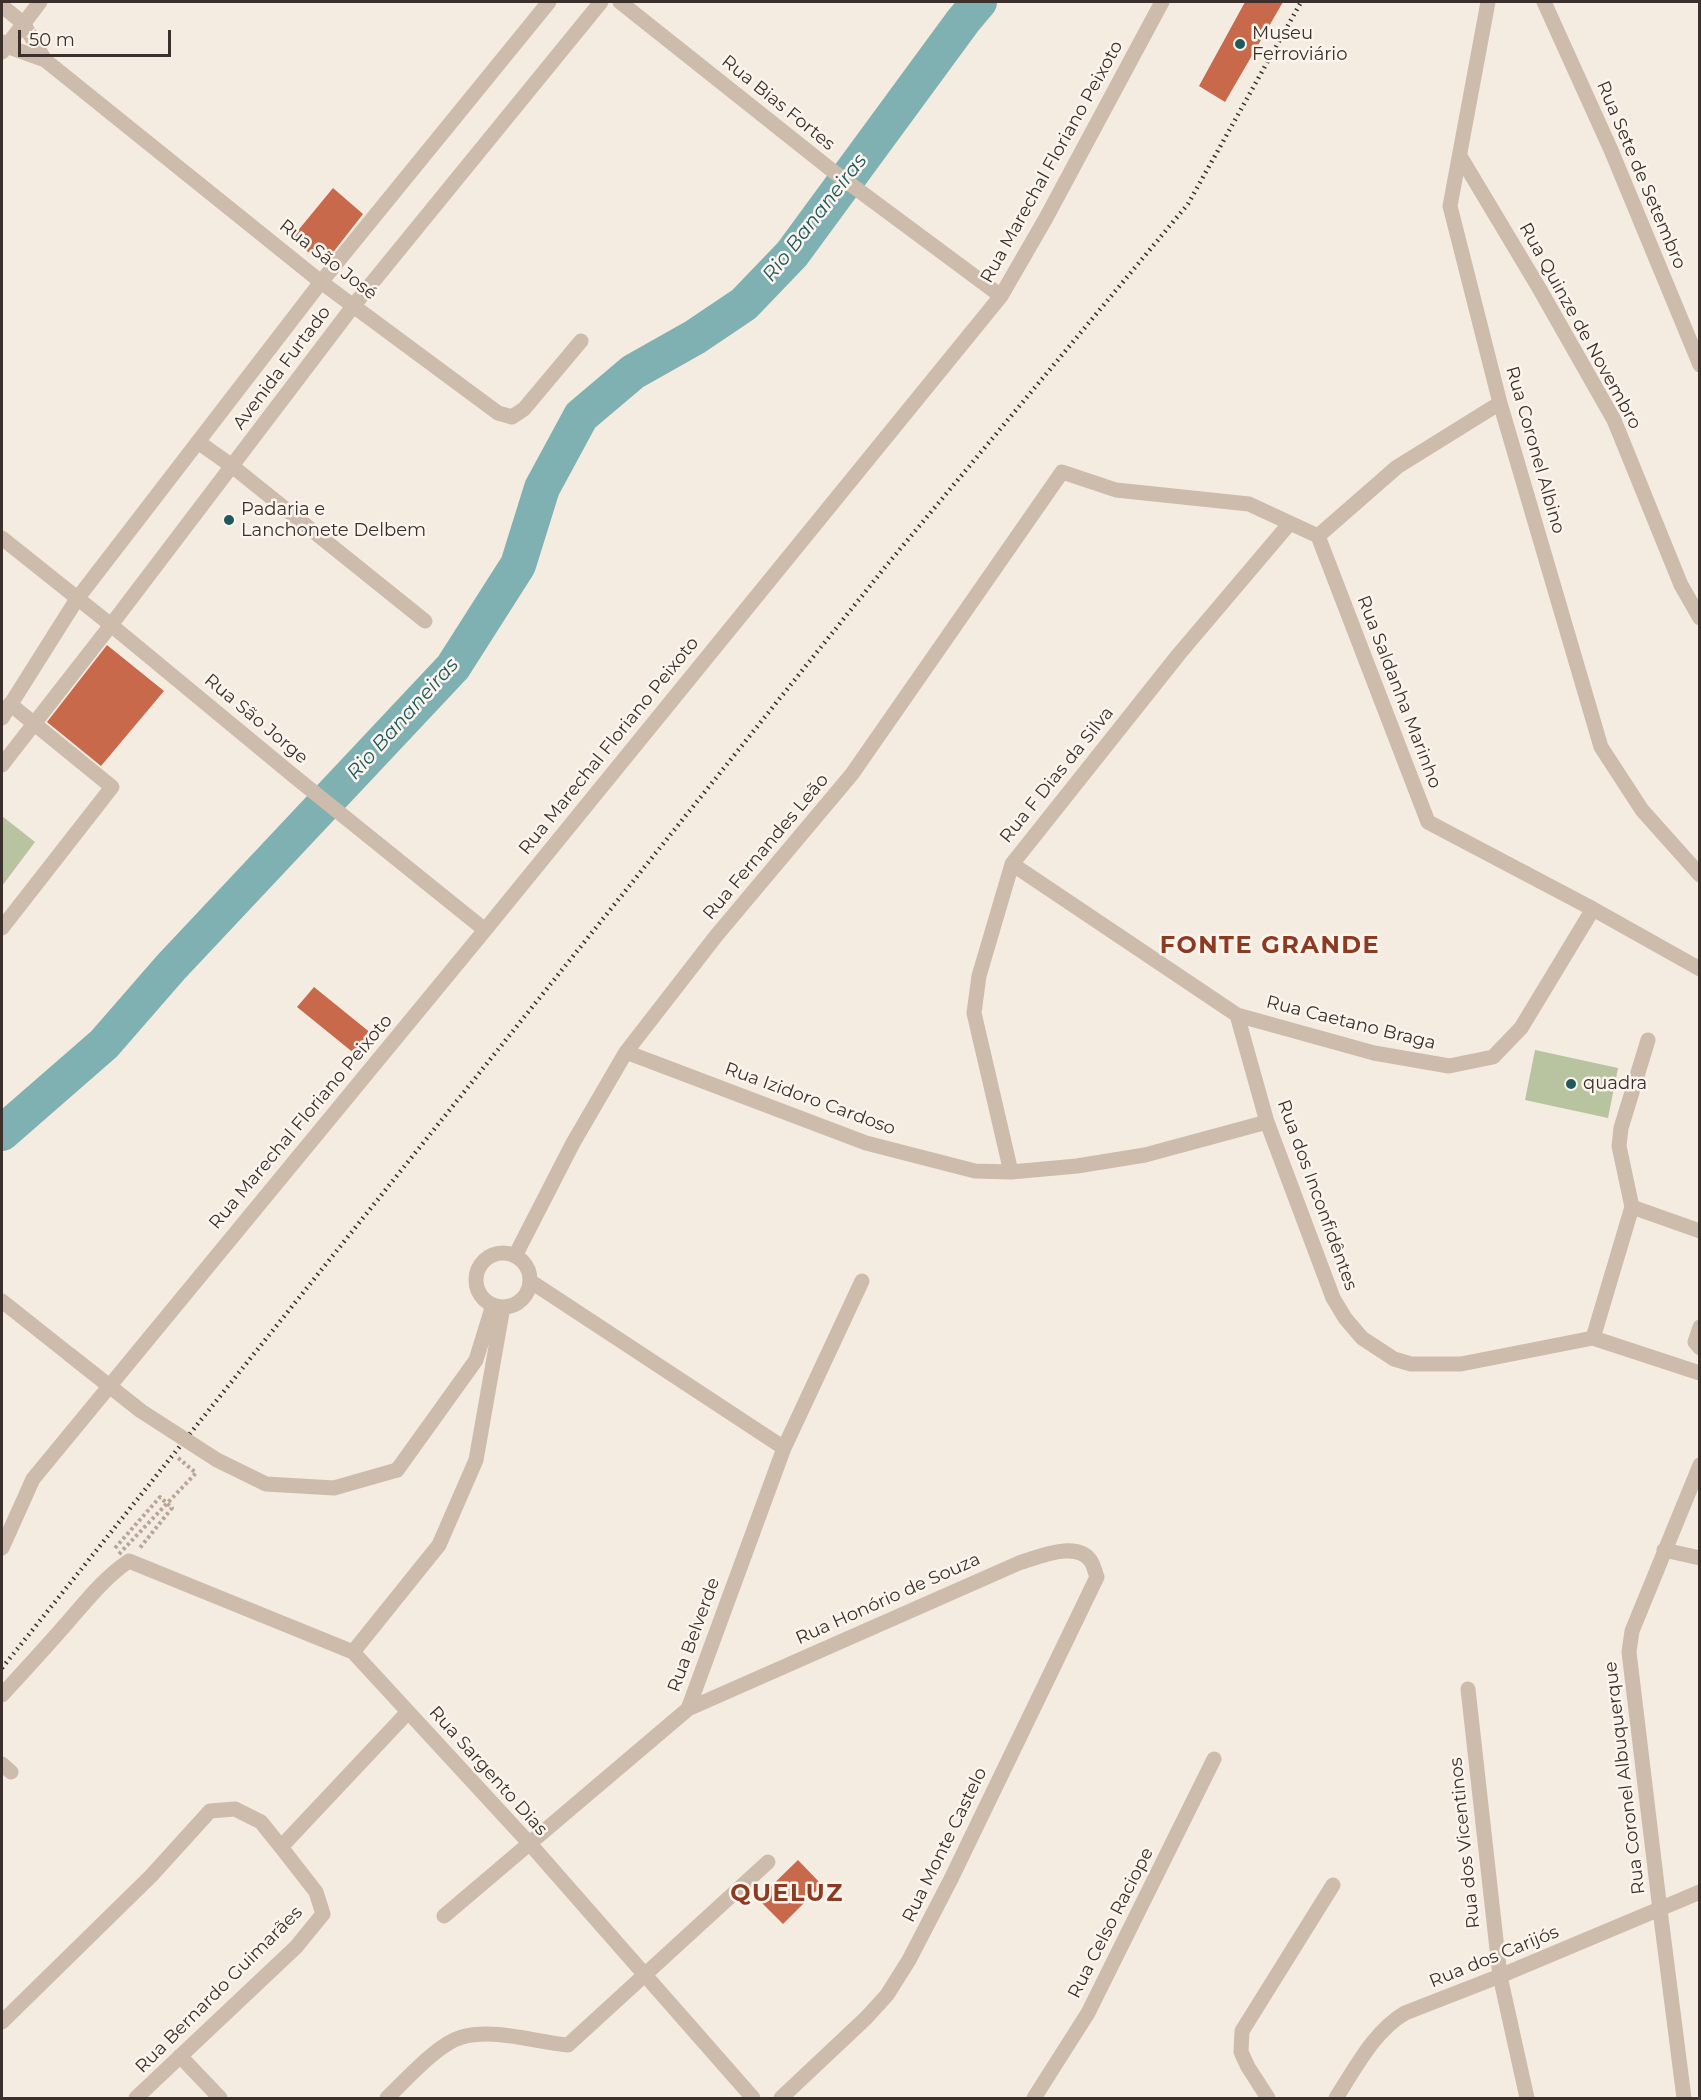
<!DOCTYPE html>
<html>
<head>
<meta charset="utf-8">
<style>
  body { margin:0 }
  #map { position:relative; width:1701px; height:2100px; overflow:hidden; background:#f4ebe1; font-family:Montserrat,sans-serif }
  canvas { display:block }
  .frame { position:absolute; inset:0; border:3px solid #3b302b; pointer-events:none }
  .scale { position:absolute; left:18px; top:30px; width:153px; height:27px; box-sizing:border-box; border:3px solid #3b302b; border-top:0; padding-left:8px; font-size:18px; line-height:21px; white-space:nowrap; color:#3b302b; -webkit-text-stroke:4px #fbf5ee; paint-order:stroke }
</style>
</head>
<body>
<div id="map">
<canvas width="1701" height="2100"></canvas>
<div class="frame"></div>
<div class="scale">50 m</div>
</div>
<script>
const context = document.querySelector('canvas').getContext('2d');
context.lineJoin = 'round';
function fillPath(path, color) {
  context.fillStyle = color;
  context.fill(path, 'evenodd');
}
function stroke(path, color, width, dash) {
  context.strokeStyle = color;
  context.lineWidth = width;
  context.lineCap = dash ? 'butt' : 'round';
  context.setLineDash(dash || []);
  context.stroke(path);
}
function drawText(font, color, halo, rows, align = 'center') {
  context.font = font + ' Montserrat,sans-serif';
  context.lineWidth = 5;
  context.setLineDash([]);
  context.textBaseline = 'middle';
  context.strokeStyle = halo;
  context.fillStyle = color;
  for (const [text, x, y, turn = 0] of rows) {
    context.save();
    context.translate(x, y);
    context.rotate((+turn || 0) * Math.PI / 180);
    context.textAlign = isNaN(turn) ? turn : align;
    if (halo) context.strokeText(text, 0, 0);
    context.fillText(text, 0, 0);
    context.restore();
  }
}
const green = new Path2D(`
  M 2,816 L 35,842 L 2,886 Z
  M 1535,1050 L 1618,1068 L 1608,1118 L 1525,1100 Z`);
const river = new Path2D(`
  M 2,1133 L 104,1044 L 171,967 L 453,667 L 518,565 L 542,488 L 581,416 L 633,372 L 695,337 L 744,304 L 792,254 L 963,21 L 979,2`);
const building = new Path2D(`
  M 1245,2 L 1283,2 L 1225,102 L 1199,86 Z
  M 333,188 L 363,214 L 324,264 L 291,239 Z
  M 107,645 L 164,691 L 101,766 L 47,722 Z
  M 314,987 L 372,1034 L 355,1054 L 297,1007 Z
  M 798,1860 L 822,1885 L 783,1924 L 758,1899 Z`);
const path = new Path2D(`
  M 115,1548 L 160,1497 L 172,1508 L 139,1549`);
const minor = new Path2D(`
  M 620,2 L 834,172 L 1001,296
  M 1488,2 L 1450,206 L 1500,403 L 1601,747 L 1642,810 L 1700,875
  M 1544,2 L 1611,150 L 1700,365
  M 2,6 L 23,23 L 45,60
  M 2,42 L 6,46 L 45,60 L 321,282 L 498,413 L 512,417 L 524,409 L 581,341
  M 1460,156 L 1539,288 L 1614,420 L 1681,585 L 1700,618
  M 198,442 L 232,466 L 425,621
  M 1318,536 L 1397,467 L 1500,403
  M 2,538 L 111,625 L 295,777 L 485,930
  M 1012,864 L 1237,1015 L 1267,1122 L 1333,1298 L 1345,1318 L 1362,1338 L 1394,1359 L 1411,1364 L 1461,1364 L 1593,1338 L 1700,1373
  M 2,928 L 112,787 L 10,704
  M 1237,1015 L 1374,1053 L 1449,1066 L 1493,1057 L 1521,1028 L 1593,909
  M 626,1052 L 866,1143 L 975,1171 L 1011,1172 L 1077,1166 L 1145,1155 L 1267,1122
  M 1011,1172 L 974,1013 L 979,976 L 1012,864 L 1179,654 L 1290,523
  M 1632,1207 L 1700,1231
  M476 1280a27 27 0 1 1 54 0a27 27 0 1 1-54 0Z
  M 515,1256 L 573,1143 L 626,1052 L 716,936 L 852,774 L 1062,472 L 1116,490 L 1249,504 L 1318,536 L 1428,822 L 1593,909 L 1700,969
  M 530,1281 L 784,1448
  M 2,1301 L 70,1355
  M 1700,1327 L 1695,1342 L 1700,1348
  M 1593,1338 L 1632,1207 L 1619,1146 L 1621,1128 L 1648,1040
  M 397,1470 L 476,1360 L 493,1305
  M 2,1548 L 33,1479 L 485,930 L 1001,296 L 1046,218 L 1162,2
  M 1664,1550 L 1700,1558
  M 353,1652 L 439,1545 L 476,1460 L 503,1307
  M 1468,1689 L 1500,1976 L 1527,2098
  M 2,1695 C 24,1671 46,1647 67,1623 C 87,1600 105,1577 129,1561 L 353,1652 L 530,1844 L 753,2098
  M 688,1709 L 1019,1563 C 1039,1557 1079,1539 1092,1563 C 1094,1567 1095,1572 1097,1577 L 951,1879 L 909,1960 L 887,1995 L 866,2018 L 781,2098
  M 2,1764 L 11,1772
  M 444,1916 L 688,1709 L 784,1448 L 862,1281
  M 2,2022 L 151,1876 L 210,1811 L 235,1809 L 261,1822 L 281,1847 L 408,1712
  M 180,2056 L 220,2098
  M 136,2098 L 296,1947 L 323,1914 L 316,1892 L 281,1847
  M 387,2098 C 406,2080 437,2044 462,2037 C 495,2028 535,2042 568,2045 L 768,1862
  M 1034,2098 L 1088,2013 L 1214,1759
  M 1268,2098 L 1248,2067 L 1241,2052 L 1242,2031 L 1333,1885
  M 1336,2098 C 1355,2069 1374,2031 1405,2013 L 1500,1976 L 1700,1892
  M 1684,2098 L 1660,1910 L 1629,1652 L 1632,1631 L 1700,1465`);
const tertiary = new Path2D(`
  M 2,52 L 40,2
  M 2,718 L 77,599 L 321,282 L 549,2
  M 2,765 L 111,625 L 354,305 L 601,2`);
const rail = new Path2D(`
  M 2,1668 L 886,566 L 1188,204 L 1301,2`);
const pathBridge = new Path2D(`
  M 119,1554 L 196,1473 L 177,1457`);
const minorBridge = new Path2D(`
  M 70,1355 L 141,1411 L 217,1460 L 266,1484 L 334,1488 L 397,1470`);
const markers = [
  [1240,44,6,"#1f5a5e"],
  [229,520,6,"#1f5a5e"],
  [1571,1084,6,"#1f5a5e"]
];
const poiNames = [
  ["Museu",1252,34],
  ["Ferroviário",1252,55],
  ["Padaria e",241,510],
  ["Lanchonete Delbem",241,531],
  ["quadra",1583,1084]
];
const streetNames = [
  ["Rua Bias Fortes",778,103,39],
  ["Rua Marechal Floriano Peixoto",1052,162,-61],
  ["Rua Sete de Setembro",1641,175,67],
  ["Rua São José",328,260,38],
  ["Rua Quinze de Novembro",1580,326,61],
  ["Avenida Furtado",282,368,-53],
  ["Rua Coronel Albino",1535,450,74],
  ["Rua Saldanha Marinho",1399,692,69],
  ["Rua São Jorge",256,719,40],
  ["Rua Marechal Floriano Peixoto",609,746,-51],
  ["Rua F Dias da Silva",1057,775,-51],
  ["Rua Fernandes Leão",766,847,-50],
  ["Rua Caetano Braga",1351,1023,14],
  ["Rua Izidoro Cardoso",810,1099,20],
  ["Rua Marechal Floriano Peixoto",301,1122,-50],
  ["Rua dos Inconfidêntes",1317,1195,70],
  ["Rua Honório de Souza",888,1599,-24],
  ["Rua Belverde",694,1635,-70],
  ["Rua Sargento Dias",488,1771,48],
  ["Rua Coronel Albuquerque",1625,1778,-97],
  ["Rua dos Vicentinos",1465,1843,-96],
  ["Rua Monte Castelo",945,1845,-64],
  ["Rua Celso Raciope",1111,1923,-63],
  ["Rua dos Carijós",1494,1957,-22],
  ["Rua Bernardo Guimarães",219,1990,-45]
];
const waterNames = [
  ["Rio Bananeiras",815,218,-52],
  ["Rio Bananeiras",403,719,-48]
];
const districtNames = [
  ["FONTE GRANDE",1270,946],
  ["QUELUZ",787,1894]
];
fillPath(green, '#b8c4a0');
stroke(river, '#7fb0b2', 36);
fillPath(building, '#c8694b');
stroke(path, '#b9a596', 4, [3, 3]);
stroke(minor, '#cdbbac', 15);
stroke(tertiary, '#cdbbac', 15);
stroke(rail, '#3b302b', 4.5, [1.5, 4.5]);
stroke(pathBridge, '#b9a596', 4, [3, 3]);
stroke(minorBridge, '#cdbbac', 15);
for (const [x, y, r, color] of markers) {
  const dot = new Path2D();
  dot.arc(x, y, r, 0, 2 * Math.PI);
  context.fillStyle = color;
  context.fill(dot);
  stroke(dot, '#fbf5ee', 2);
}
drawText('18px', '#3b302b', '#fbf5ee', poiNames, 'left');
drawText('18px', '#3b302b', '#fbf5ee', streetNames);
drawText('italic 20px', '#1f5a5e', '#fbf5ee', waterNames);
context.letterSpacing = '1.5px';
drawText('bold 24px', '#8c3b22', '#fbf5ee', districtNames);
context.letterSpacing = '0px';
</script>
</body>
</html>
